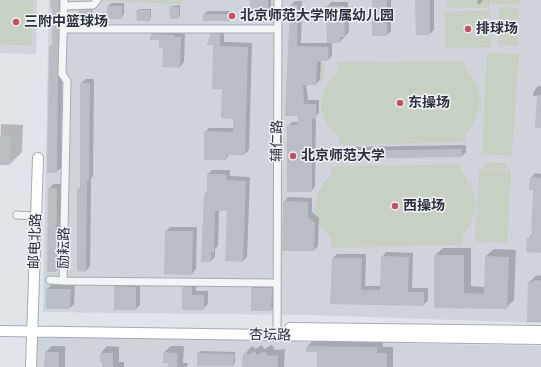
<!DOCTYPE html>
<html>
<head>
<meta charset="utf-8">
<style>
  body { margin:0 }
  canvas { display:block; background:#e1e4e8 }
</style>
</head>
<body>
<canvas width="541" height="367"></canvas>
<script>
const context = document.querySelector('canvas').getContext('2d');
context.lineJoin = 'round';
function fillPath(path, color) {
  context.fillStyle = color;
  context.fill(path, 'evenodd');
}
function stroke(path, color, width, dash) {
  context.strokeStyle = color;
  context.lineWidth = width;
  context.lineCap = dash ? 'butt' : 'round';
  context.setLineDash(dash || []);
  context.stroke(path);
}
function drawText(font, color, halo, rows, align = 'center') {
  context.font = font + ' "Golos Text","Noto Sans SC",sans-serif';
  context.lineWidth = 3;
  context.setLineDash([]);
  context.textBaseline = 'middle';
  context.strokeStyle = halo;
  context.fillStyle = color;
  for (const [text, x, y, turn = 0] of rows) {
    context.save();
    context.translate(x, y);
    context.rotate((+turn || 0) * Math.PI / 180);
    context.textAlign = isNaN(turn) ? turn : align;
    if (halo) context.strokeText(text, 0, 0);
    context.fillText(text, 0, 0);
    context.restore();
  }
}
const built = new Path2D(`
  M 0,0 L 37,0 L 36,54 L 0,53 Z
  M 49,0 L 541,0 L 541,323 L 312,315 L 43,312 Z
  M 37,336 L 541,346 L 541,367 L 37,367 Z`);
const green = new Path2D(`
  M 0,0 L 33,0 L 32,46 L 0,44 Z
  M 99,0 L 182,0 L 182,4 L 99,1 Z
  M 447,0 L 521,0 L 520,5 L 490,3 L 489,8 L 447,8 Z
  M 499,7 L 519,8 L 518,46 L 498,45 Z
  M 490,10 L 491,47 L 446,49 L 445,12 Z
  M 487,53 L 519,54 L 512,156 L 482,154 Z
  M 464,61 C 465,71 472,74 476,83 C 485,99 477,121 466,133 L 466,142 L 339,145 L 339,136 C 314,117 317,92 338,71 L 338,62 Z
  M 319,63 L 325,63 L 323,80 L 318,80 Z
  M 484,162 L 507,163 L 507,169 L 484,168 Z
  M 460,164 C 461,173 464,174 468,181 C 480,199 476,220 462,236 L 462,245 L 331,248 L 331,237 C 308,217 312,196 331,175 L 331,167 Z
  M 479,169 L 511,170 L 507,243 L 475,242 Z`);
const shadow = new Path2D(`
  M 53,0 L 63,0 L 61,168 L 56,172 L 48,172 L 50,47 L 53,44 Z
  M 251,0 L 271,0 L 271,13 L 268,16 L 244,10 L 247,7 L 251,7 Z
  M 373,0 L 391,0 L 391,31 L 387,35 Z
  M 416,0 L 434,0 L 434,30 L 430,34 Z
  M 478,0 L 483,0 L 480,4 L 477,3 Z
  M 295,1 L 302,1 L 301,43 L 328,43 L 327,7 L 331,2 L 348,2 L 349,32 L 340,42 L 332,42 L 332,56 L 328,60 L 321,60 L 320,80 L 316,84 L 306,84 L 308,100 L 319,100 L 319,113 L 316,116 L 315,187 L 311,191 L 288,126 L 292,122 L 299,122 L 290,45 L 291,5 Z
  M 112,3 L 124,3 L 124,14 L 121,18 L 108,18 L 108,6 Z
  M 180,5 L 180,16 L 178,18 L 170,8 L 172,6 Z
  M 82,9 L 92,9 L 93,19 L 91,21 L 80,11 Z
  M 139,9 L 151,9 L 151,18 L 149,20 L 137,11 Z
  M 208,11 L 233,11 L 233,17 L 230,20 L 204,14 Z
  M 156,30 L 178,31 L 178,33 L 185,33 L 184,62 L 180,67 L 164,47 L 160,39 L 152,34 Z
  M 215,30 L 224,30 L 224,42 L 252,43 L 249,150 L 245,154 L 230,154 L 226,159 L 205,132 L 209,128 L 234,128 L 234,118 L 223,88 L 214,44 L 208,44 L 211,34 Z
  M 86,79 L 94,79 L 93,176 L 91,179 L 90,266 L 86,271 L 78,189 L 81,186 L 81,83 Z
  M 538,86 L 541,86 L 541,127 L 538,96 L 533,96 L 534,91 Z
  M 1,124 L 23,125 L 22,152 L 10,164 L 0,164 Z
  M 466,145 L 466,152 L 462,156 L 345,158 L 344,152 L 349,147 Z
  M 212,170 L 230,170 L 230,176 L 250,177 L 247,257 L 243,261 L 228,210 L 219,210 L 218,246 L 215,249 L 215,257 L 211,261 L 205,194 L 208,191 L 208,174 Z
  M 535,173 L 541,174 L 541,252 L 528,239 L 532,234 L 535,189 L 531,178 Z
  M 53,184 L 61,184 L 60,266 L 56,271 L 49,189 Z
  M 288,197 L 312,198 L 312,212 L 319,218 L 318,246 L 314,250 L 284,202 Z
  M 170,227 L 197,227 L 196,269 L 192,274 L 166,231 Z
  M 443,248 L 471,248 L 471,286 L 485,287 L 486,256 L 494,249 L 516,250 L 514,300 L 506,308 L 435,307 L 435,255 Z
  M 386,252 L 413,253 L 412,288 L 428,288 L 428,301 L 423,305 L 332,303 L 333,258 L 337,254 L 366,254 L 365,286 L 381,286 L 382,257 Z
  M 541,275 L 541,321 L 529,282 L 536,276 Z
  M 119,282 L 140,283 L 140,305 L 136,309 L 115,287 Z
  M 187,283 L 196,283 L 196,291 L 208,291 L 208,304 L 203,309 L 183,288 Z
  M 256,284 L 276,284 L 275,306 L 271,310 L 252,288 Z
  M 51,285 L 75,285 L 74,304 L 70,308 L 47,289 Z
  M 313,340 L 383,341 L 383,347 L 393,347 L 393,367 L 318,367 L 318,351 L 307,347 Z
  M 262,345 L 264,349 L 272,345 L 275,350 L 285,349 L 284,367 L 243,367 L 244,355 L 250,348 L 253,346 L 255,349 Z
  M 52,346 L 65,346 L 65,367 L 45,367 L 46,352 Z
  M 107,346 L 119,347 L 119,362 L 124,362 L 124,367 L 104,367 L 101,353 Z
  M 171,346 L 184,346 L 183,363 L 188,363 L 187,367 L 169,367 L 169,362 L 164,352 Z
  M 200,351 L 235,352 L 235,363 L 233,365 L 198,353 Z`);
const building = new Path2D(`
  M 51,0 L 59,0 L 57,173 L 47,173 L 49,47 L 52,47 L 52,8 L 50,8 Z
  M 250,0 L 268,0 L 268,17 L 243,17 L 243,9 L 250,9 Z
  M 372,0 L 387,0 L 387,36 L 372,36 Z
  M 415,0 L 430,0 L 430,35 L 416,35 Z
  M 290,5 L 298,5 L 297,46 L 329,47 L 328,61 L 317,61 L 316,85 L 303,85 L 304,104 L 316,104 L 316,118 L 312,118 L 312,192 L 287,192 L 287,125 L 297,125 L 298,116 L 285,116 Z
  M 107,6 L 122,6 L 122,19 L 107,19 Z
  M 326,6 L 344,6 L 345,37 L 340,37 L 340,43 L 327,43 Z
  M 169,7 L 179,7 L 179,19 L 170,19 Z
  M 79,10 L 91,10 L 91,22 L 79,22 Z
  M 136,10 L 150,10 L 150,21 L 137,21 Z
  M 203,14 L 230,14 L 230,21 L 203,21 Z
  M 151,34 L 174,35 L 174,37 L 181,37 L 180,68 L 162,67 L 163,48 L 159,48 L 159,40 L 150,40 Z
  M 210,34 L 220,34 L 220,46 L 248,47 L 245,155 L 227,155 L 226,160 L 204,160 L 204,131 L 233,132 L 233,119 L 221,118 L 222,89 L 212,89 L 213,45 L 207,45 Z
  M 80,83 L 90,83 L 89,181 L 87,181 L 86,272 L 77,271 L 77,188 L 80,188 Z
  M 537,95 L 541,95 L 541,128 L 535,128 Z
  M 0,136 L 11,136 L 10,165 L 0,165 Z
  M 462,149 L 462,157 L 344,159 L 343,151 Z
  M 207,174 L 226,174 L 226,180 L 246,181 L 243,262 L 225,261 L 227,211 L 215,211 L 214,252 L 211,252 L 211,262 L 201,262 L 204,194 L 207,194 Z
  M 530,177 L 541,178 L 541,253 L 526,252 L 527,238 L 531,238 L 533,190 L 529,190 Z
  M 48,188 L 57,189 L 56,272 L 47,272 Z
  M 283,201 L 308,202 L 308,217 L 315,223 L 314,251 L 282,251 Z
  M 165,231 L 193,231 L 192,275 L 164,274 Z
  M 434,255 L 464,255 L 464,293 L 484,294 L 485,256 L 509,257 L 507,309 L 434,308 Z
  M 381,256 L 409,257 L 408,292 L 424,292 L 424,306 L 330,304 L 332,258 L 362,258 L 361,290 L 380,290 Z
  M 534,280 L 540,280 L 541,282 L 541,322 L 527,322 L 528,282 L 534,282 Z
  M 114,286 L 136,287 L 136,310 L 114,310 Z
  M 182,287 L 192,287 L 192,295 L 204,295 L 204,310 L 182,310 Z
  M 251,288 L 272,288 L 271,311 L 251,311 Z
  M 46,289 L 71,289 L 70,309 L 46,309 Z
  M 306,346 L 377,347 L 377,353 L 387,353 L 387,367 L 317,367 L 317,352 L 306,352 Z
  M 255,351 L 257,355 L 265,351 L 268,356 L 278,355 L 278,367 L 242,367 L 243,354 L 247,352 L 248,355 Z
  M 45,352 L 59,352 L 59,367 L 44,367 Z
  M 163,352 L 178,353 L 177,367 L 168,367 L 168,363 L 163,363 Z
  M 100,353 L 113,353 L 113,367 L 102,367 L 102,362 L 100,362 Z
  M 197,353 L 234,354 L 233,366 L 197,366 Z`);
const street = new Path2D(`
  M 64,0 L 62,74 L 67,81 L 63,281 L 276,283
  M 64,6 L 93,5 L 97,0
  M 64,29 L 278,29
  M 17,215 L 35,216
  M 50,280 L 63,281
  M 277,335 L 278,0`);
const secondary = new Path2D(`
  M 290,328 L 541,331
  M 0,331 L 541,339
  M 31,367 L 38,158`);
const markers = [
  [232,16,4,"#c15264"],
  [16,22,4,"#c15264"],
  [468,29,4,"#c15264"],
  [400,103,4,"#c15264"],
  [293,156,4,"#c15264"],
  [395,206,4,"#c15264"]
];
const poiNames = [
  ["北京师范大学附属幼儿园",240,16],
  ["三附中篮球场",24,22],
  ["排球场",476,29],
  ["东操场",408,103],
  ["北京师范大学",301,156],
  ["西操场",403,206]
];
const streetNames = [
  ["辅仁路",277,141,-89],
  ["邮电北路",35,241,-88],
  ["励耘路",64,248,-89],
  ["杏坛路",270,335,1]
];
fillPath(built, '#cfd3da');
fillPath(green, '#c7d1c3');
fillPath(shadow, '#0003');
fillPath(building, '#b9bdc4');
stroke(street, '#a7abb2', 9);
stroke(secondary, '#a7abb2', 12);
stroke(street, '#f3f5f7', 7);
stroke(secondary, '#fff', 10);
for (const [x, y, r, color] of markers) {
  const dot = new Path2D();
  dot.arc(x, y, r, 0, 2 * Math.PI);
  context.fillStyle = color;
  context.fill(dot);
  stroke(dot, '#f0f3f6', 1.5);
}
drawText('bold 14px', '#2b323e', '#f0f3f6', poiNames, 'left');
drawText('14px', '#2b323e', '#f0f3f6', streetNames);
</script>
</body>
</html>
